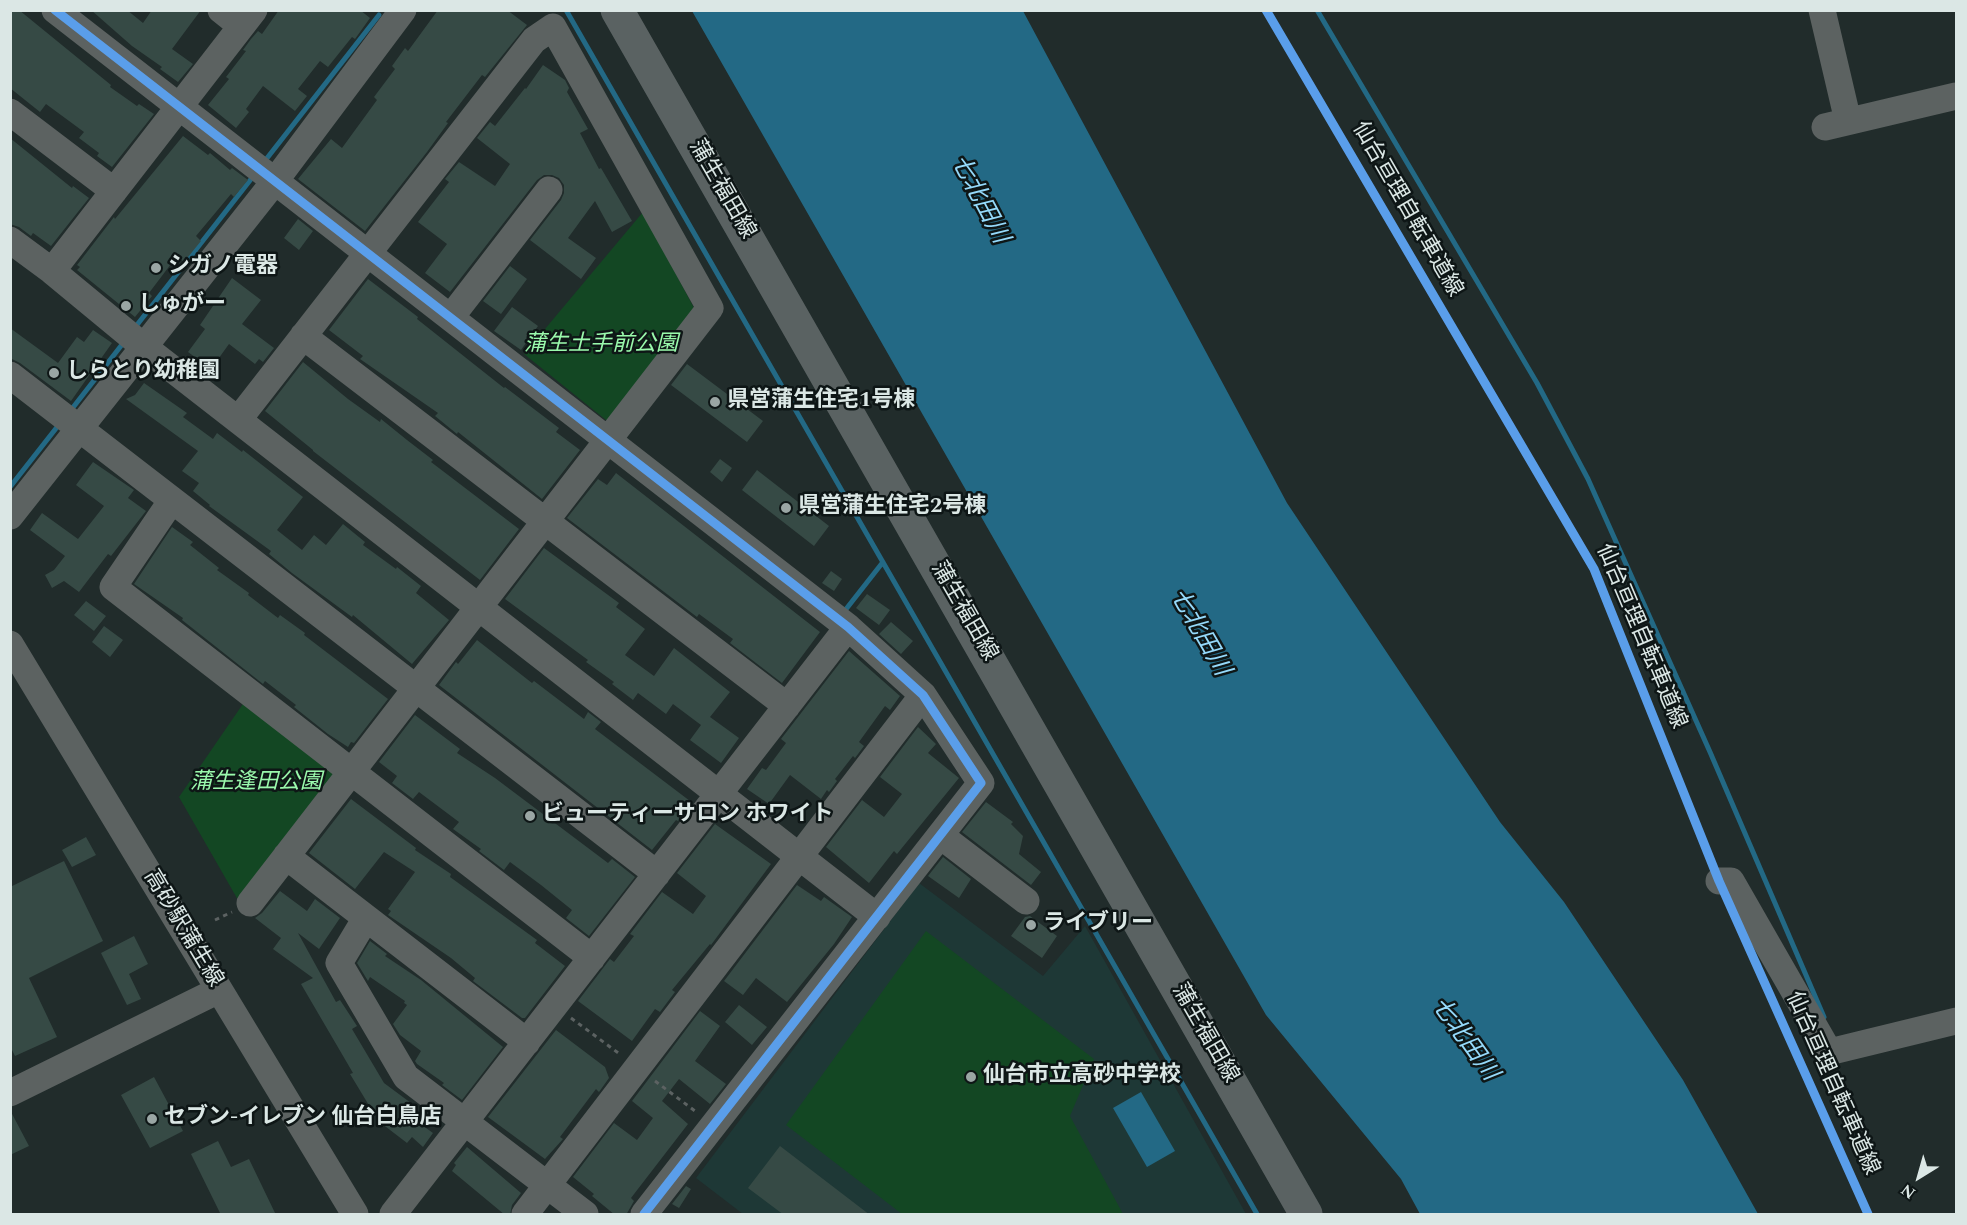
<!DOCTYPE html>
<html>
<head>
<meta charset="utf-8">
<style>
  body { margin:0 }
  #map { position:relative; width:1967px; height:1225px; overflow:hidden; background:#212c2b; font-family:Spectral,serif }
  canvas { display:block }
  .frame { position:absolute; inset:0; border:12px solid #dbe7e5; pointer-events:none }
  .north { position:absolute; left:1889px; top:1147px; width:60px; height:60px; -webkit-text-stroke:4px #0e1616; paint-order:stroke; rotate:217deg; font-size:16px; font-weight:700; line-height:24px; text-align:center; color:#dbe7e5 }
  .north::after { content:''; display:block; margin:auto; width:21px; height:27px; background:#dbe7e5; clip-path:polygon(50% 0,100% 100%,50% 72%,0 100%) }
</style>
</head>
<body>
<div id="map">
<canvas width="1967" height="1225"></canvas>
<div class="frame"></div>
<div class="north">N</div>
</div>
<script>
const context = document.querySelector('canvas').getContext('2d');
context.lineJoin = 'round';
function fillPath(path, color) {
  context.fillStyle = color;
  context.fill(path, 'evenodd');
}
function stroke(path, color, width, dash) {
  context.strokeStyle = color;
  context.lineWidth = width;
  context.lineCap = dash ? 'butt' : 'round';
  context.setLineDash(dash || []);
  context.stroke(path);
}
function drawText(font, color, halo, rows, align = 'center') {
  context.font = font + ' Spectral,"Noto Sans JP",serif';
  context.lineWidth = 5;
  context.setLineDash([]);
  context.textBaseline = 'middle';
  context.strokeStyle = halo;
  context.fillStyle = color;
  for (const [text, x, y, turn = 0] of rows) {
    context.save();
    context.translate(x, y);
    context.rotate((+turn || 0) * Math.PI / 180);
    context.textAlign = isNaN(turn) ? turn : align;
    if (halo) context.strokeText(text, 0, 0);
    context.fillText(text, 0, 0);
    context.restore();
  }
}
const built = new Path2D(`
  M 919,883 L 1043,976 L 1085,926 L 1246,1214 L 743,1214 L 696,1178 Z`);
const green = new Path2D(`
  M 643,212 L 694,308 L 611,424 L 524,354 Z
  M 247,698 L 339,770 L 238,900 L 179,797 Z
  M 926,931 L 1094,1059 L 1070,1116 L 1123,1214 L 902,1214 L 786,1125 Z`);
const water = new Path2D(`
  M 692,11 L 1023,11 L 1287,503 L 1500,822 L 1564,902 L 1683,1080 L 1758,1214 L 1420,1214 L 1401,1179 L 1266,1015 Z
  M 1141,1092 L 1175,1151 L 1147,1167 L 1113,1108 Z`);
const stream = new Path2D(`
  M 566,10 L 1257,1214
  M 1317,10 L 1537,383 L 1588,479 L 1710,752 L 1824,1017
  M 264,162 L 379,15
  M 133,330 L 255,174
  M 71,410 L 124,342
  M 10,487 L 61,422
  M 843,613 L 883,562`);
const building = new Path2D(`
  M 10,10 L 19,10 L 111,85 L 110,87 L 137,106 L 139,104 L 154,114 L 112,167 L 97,156 L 99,153 L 79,138 L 84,132 L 46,104 L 40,112 L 10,88 Z
  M 91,10 L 127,10 L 143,23 L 152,10 L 201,10 L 172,49 L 193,64 L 178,82 L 160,69 L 162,67 L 132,46 Z
  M 279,10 L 360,10 L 370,18 L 355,39 L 352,37 L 328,67 L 320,61 L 298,89 L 307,96 L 295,111 L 263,86 L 246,109 L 249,112 L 236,128 L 208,105 L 229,79 L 226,77 L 246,51 L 243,50 L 251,39 L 258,31 L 262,34 Z
  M 438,10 L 507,10 L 527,25 L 485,77 L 482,75 L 446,122 L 448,123 L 427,152 L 365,231 L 298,179 L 331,139 L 342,148 L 377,100 L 374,97 L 395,69 L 392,66 L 405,48 L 408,51 Z
  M 543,65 L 565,80 L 569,88 L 567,92 L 588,129 L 580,133 L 599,169 L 601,168 L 632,221 L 612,232 L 595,201 L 568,238 L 596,258 L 581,279 L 530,240 L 561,200 L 564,193 L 564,185 L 559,178 L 552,175 L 544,175 L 537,180 L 450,292 L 425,273 L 447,244 L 418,222 L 449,182 L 445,179 L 459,162 L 495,186 L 510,164 L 477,138 L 490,122 L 495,126 L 525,88 L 526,89 Z
  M 183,136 L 208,155 L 210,153 L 230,170 L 232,168 L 248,180 L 234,197 L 231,194 L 196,236 L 201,241 L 184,262 L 177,256 L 149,293 L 152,296 L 135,317 L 77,270 L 80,267 L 77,265 L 114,217 L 115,219 Z
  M 10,138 L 72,188 L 73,186 L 89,198 L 51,246 L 33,233 L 31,236 L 19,227 L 10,224 Z
  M 298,219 L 313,231 L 299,250 L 284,238 Z
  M 510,266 L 527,279 L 501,314 L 483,301 Z
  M 232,278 L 261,300 L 242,324 L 274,348 L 263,362 L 259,359 L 255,364 L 229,344 L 211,369 L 188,352 L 205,329 L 200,325 Z
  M 368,279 L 418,317 L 417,319 L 504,388 L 505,387 L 559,428 L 556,432 L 580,450 L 542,499 L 458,432 L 457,434 L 435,416 L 438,413 L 360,359 L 363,356 L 329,330 Z
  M 512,307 L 538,326 L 521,350 L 494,331 Z
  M 10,328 L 58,363 L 77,337 L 84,342 L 93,330 L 112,343 L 71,401 L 20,363 L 10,358 Z
  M 303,362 L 348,399 L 380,422 L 381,419 L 407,440 L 433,460 L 431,462 L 519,529 L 480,580 L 313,451 L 313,450 L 265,411 Z
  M 687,364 L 763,421 L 747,442 L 671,385 Z
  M 144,383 L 187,413 L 183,417 L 213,439 L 217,433 L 242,452 L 243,450 L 303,497 L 277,530 L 302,550 L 314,535 L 326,545 L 343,524 L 365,542 L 363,545 L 396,569 L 397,567 L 421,586 L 416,593 L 449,620 L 412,664 L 353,615 L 352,617 L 292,573 L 269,554 L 271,551 L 209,506 L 210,505 L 193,491 L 199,483 L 182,471 L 198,451 L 126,399 L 135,395 Z
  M 720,459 L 732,468 L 722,482 L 710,472 Z
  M 93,462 L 134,490 L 128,498 L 146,511 L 111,556 L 108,554 L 79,592 L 64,581 L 52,588 L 45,575 L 54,570 L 65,556 L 30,530 L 42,513 L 78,539 L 104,506 L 76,485 Z
  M 757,470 L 829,526 L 814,546 L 742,490 Z
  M 616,473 L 820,632 L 782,683 L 730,643 L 733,639 L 699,614 L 697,617 L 567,518 L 598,479 L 607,485 Z
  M 172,527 L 193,542 L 190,545 L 219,568 L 217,570 L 249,593 L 248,595 L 278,618 L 280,615 L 305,633 L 304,635 L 388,699 L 354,743 L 351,742 L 348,747 L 328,734 L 294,707 L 296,705 L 265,681 L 263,684 L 182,620 L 183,618 L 134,584 Z
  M 544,548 L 619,603 L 616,607 L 645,629 L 625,655 L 654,676 L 674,648 L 730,692 L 710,717 L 739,738 L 721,763 L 690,740 L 701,725 L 673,704 L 666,714 L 638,693 L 633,700 L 612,684 L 614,682 L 586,662 L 588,660 L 505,599 Z
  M 831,571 L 842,579 L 834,591 L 822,583 Z
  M 867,594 L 890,610 L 879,625 L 856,608 Z
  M 86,601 L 106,616 L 94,631 L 74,615 Z
  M 891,622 L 913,641 L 901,654 L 879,634 Z
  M 104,626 L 123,640 L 110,657 L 92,642 Z
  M 477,640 L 532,683 L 534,681 L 584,719 L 588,712 L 601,722 L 595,729 L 690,801 L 688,803 L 691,804 L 678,821 L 676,820 L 652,850 L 439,685 L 456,662 L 458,664 Z
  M 849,651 L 900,696 L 890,710 L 885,706 L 859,742 L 864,746 L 855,758 L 853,756 L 835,779 L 837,781 L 829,792 L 827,790 L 821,799 L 790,775 L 769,804 L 747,789 L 762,768 L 766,770 L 786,743 L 781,739 Z
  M 415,715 L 460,749 L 457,753 L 495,778 L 608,863 L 612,859 L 635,877 L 589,936 L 566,918 L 572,910 L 541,885 L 510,862 L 504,870 L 479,851 L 481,849 L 453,829 L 459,822 L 419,792 L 413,799 L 392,783 L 397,776 L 379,762 Z
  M 918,727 L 936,744 L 928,753 L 959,778 L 897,854 L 894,851 L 869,883 L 826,847 L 862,800 L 884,817 L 902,794 L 880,777 Z
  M 351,799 L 416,848 L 415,850 L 451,874 L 450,877 L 537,940 L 535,943 L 565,966 L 525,1018 L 522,1018 L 473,981 L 475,978 L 451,958 L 388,915 L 391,911 L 388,909 L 415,872 L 384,852 L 355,889 L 309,853 Z
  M 986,802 L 1013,822 L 1011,824 L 1023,836 L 1019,854 L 1041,872 L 1031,885 L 962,832 Z
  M 715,824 L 771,864 L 711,945 L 710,944 L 672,990 L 675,992 L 660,1012 L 655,1009 L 632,1041 L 578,1001 L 610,959 L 614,962 L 634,936 L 630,934 L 662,892 L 693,914 L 706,896 L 677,873 Z
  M 86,837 L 96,855 L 72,867 L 62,850 Z
  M 943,857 L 971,879 L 959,898 L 928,876 Z
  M 64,861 L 103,941 L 29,978 L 57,1037 L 15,1056 L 10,1046 L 10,887 Z
  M 797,885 L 821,901 L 824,897 L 852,917 L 834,944 L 787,1002 L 756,978 L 743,995 L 724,981 Z
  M 280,891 L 307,911 L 315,899 L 340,918 L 319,949 L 298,933 L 336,1002 L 340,1000 L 357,1026 L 352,1029 L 384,1083 L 415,1106 L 408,1115 L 433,1133 L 423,1147 L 412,1137 L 407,1143 L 377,1120 L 380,1117 L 373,1112 L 350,1074 L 353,1073 L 301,984 L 313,978 L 273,949 L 281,938 L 255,918 L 262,913 Z
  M 1030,916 L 1057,936 L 1042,958 L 1011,936 L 1025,917 Z
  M 134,936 L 148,964 L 129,974 L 141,999 L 127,1005 L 101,953 Z
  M 370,941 L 387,954 L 385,956 L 421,980 L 503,1047 L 462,1100 L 442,1085 L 444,1083 L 417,1064 L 415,1061 L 421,1051 L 400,1035 L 393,1024 L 407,1005 L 404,1003 L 405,1001 L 370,977 L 368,981 L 357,963 Z
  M 739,1005 L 767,1027 L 752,1045 L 725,1022 Z
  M 700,1011 L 720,1026 L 695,1061 L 726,1084 L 710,1104 L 679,1079 L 662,1101 L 688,1124 L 631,1198 L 634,1201 L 626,1215 L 615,1215 L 592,1196 L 594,1194 L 573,1177 L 614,1123 L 637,1140 L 653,1118 L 632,1101 Z
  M 556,1030 L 605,1067 L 609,1078 L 599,1092 L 596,1089 L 560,1137 L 563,1139 L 545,1159 L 488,1117 Z
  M 154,1077 L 183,1131 L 150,1148 L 121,1095 Z
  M 10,1110 L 29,1146 L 10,1155 Z
  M 218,1141 L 231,1167 L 249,1159 L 276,1215 L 221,1215 L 191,1154 Z
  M 780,1146 L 870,1215 L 784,1215 L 748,1188 Z
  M 467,1147 L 521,1193 L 512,1205 L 510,1215 L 505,1215 L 452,1171 L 456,1165 L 454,1163 Z
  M 686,1186 L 691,1189 L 679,1208 L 672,1204 Z`);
const path = new Path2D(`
  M 215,920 L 232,912
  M 571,1018 L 621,1055
  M 655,1081 L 695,1111`);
const minor = new Path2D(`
  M 55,10 L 848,627 L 923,695 L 981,783 L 644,1214
  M 221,10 L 241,26
  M 1822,10 L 1848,121
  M 10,112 L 114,191
  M 1825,127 L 1956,96
  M 10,240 L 52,271 L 144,347 L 877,917
  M 52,271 L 254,10
  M 451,317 L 549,190
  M 303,336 L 787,706
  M 10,375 L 657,874
  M 238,420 L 534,40 L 553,27 L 710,308 L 250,903
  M 172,500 L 113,587 L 592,958
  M 10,516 L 275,181 L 403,10
  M 10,644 L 355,1214
  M 941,836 L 1026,901
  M 286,856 L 527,1042
  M 1719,881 L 1731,881 L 1829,1052 L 1956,1021
  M 366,918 L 339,963 L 406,1077 L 585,1214
  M 10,1093 L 219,990
  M 393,1214 L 848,627
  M 525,1214 L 923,695`);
const major = new Path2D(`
  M 617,10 L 1306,1214`);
const cycleway = new Path2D(`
  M 55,10 L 848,627 L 923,695 L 981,783 L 644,1214
  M 1266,10 L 1594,569 L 1719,881 L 1868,1214`);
const markers = [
  [156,268,6,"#9aa6a4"],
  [126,306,6,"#9aa6a4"],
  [54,373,6,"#9aa6a4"],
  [715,402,6,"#9aa6a4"],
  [786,508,6,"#9aa6a4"],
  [530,816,6,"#9aa6a4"],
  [1031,925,6,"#9aa6a4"],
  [971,1077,6,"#9aa6a4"],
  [152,1119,6,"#9aa6a4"]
];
const streetNames = [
  ["蒲生福田線",721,190,60],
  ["仙台亘理自転車道線",1406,210,60],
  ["蒲生福田線",963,612,60],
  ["仙台亘理自転車道線",1640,637,67],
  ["高砂駅蒲生線",182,929,59],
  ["蒲生福田線",1204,1034,60],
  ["仙台亘理自転車道線",1831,1084,66]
];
const poiNames = [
  ["シガノ電器",168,268],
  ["しゅがー",138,306],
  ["しらとり幼稚園",66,373],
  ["県営蒲生住宅1号棟",727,402],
  ["県営蒲生住宅2号棟",798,508],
  ["ビューティーサロン ホワイト",542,816],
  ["ライブリー",1043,925],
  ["仙台市立高砂中学校",983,1077],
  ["セブン-イレブン 仙台白鳥店",164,1119]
];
const parkNames = [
  ["蒲生土手前公園",601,346],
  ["蒲生逢田公園",256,784]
];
const waterNames = [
  ["七北田川",978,200,62],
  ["七北田川",1198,633,60],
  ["七北田川",1463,1040,54]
];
fillPath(built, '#1e3836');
fillPath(green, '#134723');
fillPath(water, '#236985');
stroke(stream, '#236985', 5);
fillPath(building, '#364a45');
stroke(path, '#5c6262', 3, [4.5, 4.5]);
stroke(minor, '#5c6261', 27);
stroke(major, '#5a6262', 33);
stroke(cycleway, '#5a9eea', 9);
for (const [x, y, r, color] of markers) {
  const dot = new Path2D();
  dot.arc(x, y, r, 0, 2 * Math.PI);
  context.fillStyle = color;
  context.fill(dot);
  stroke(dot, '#0e1616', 2);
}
drawText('22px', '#dbe7e5', '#0e1616', streetNames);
drawText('bold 22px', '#dbe7e5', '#0e1616', poiNames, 'left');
drawText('italic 22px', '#9af9ac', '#0e1616', parkNames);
drawText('italic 24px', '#95dafb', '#0e1616', waterNames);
</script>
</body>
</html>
